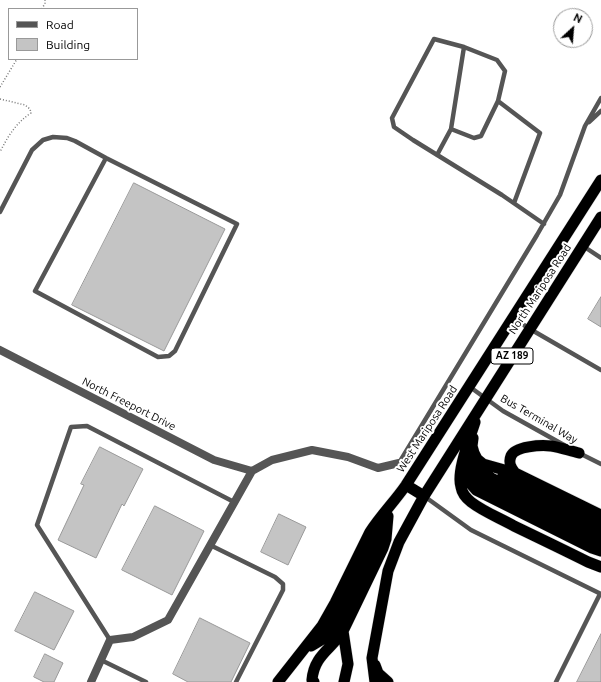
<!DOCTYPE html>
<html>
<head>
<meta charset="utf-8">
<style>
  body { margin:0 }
  #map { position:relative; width:601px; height:682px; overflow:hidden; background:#fff; font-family:Ubuntu,sans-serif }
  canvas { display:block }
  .legend { position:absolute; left:8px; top:8px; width:130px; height:52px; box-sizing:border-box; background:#fff; border:1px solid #999; margin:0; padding:5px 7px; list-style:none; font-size:12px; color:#000 }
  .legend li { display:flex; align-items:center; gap:8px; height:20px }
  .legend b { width:20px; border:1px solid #999 }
  .north { position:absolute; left:553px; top:8px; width:40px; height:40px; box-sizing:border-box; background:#fff; border:1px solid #999; border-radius:50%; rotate:26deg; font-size:11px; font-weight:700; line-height:16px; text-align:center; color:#000 }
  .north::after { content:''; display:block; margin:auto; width:14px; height:18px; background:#000; clip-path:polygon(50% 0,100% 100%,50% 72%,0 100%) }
</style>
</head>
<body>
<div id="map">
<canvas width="601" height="682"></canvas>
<ul class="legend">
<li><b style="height:5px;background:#555"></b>Road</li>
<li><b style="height:11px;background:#c4c4c4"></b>Building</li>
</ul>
<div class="north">N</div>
</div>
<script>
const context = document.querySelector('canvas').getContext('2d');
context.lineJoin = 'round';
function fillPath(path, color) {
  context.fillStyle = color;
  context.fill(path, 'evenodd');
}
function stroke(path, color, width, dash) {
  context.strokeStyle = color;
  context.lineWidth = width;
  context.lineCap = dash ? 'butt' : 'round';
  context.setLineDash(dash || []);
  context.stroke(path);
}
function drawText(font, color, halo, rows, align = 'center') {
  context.font = font + ' Ubuntu,sans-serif';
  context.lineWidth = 4;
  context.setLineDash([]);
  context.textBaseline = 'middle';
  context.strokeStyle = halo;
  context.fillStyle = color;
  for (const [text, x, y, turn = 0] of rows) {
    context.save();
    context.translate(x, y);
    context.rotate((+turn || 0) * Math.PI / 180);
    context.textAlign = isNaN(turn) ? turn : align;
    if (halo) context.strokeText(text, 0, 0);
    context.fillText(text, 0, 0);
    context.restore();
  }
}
const building = new Path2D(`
  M 134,183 L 225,229 L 164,351 L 72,305 Z
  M 601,297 L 601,327 L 588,319 Z
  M 100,447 L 143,469 L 124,506 L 122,504 L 96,558 L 58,540 L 84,485 L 81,484 Z
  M 155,506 L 204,531 L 172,595 L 122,570 Z
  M 279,514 L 306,527 L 288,565 L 261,552 Z
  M 35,592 L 74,611 L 54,650 L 15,631 Z
  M 200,618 L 250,643 L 231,682 L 188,682 L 173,674 Z
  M 601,634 L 601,682 L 577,682 Z
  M 45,654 L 63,663 L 54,682 L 44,682 L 34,677 Z`);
const path = new Path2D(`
  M 42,9 L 45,3 L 45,0
  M 0,87 L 17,59
  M 0,99 L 25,105 L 30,109 L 31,113 C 16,123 8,136 0,152`);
const service = new Path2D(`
  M 464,47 L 497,60 L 505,71 L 498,101
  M 589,122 L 601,111
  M 451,129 L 464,47 L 434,39 L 392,118 L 394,127 L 413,140 L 502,195 L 544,224
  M 437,155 L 451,129 L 474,138 L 481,136 L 498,101 L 540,133 L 514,203
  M 0,212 L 32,150 L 43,140 L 53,137 L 67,138 L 75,141 L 106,158 L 237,224 L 175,351 L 169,356 L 158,357 L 35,291 L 106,158
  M 583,246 L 601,258
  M 513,318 L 530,329 L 601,370
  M 470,387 L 503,411 L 564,445
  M 579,453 L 601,464
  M 399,463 L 537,235 L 560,195 L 585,126 L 601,98
  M 424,496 L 471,530 L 601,594
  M 210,545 L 275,577 L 283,584 L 283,590 L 236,682
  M 110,640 L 37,525 L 71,427 L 87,426 L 234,502
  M 101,660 L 146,682
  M 556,682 L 600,594`);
const minor = new Path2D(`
  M 0,350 L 214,460 L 252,471
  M 91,682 L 110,640 L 133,637 L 168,620 L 252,471 L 272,460 L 312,450 L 348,457 L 378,468 L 399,463`);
const trunk = new Path2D(`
  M 475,422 C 470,438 456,472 461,487 C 462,493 466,498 471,502 C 484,512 500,518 514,526 C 539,538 564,550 588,562 L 601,567
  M 473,438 L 472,446 L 474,453 L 477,459 L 483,464 L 515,473 L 601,515
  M 472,461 L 478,469 L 491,478 L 601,533
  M 469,463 L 468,475 L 469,482 L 476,490 L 592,548 L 601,551
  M 469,465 C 471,474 477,479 483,484 L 601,542
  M 515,473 C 511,468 508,463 511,456 C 515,446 541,445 551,446 C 560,447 570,451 579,453
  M 503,475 L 601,524
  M 406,485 L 424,496
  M 343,631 L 348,664 L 344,682
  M 311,646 L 321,640 L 332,629 L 385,522
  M 375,665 L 378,673 L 388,682
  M 278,682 L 322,626 L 335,603 L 370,532 C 381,515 395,501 406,485 L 601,180
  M 314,682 L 312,680 C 314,655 332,649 343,631 L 383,548 L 386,539 L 388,516
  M 375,682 L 372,658 L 388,571 L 399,542 L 424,496 L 601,217`);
const shields = [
  [512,356,42]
];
const shieldNames = [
  ["AZ 189",512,356]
];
const streetNames = [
  ["North Mariposa Road",540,289,-57],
  ["North Freeport Drive",129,404,27],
  ["Bus Terminal Way",539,419,30],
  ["West Mariposa Road",427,429,-57]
];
fillPath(building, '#c4c4c4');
stroke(building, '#999', 1);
stroke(trunk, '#dbdbdb', 12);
stroke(path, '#777', 1.5, [1, 2]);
stroke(service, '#555', 4.5);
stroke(minor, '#555', 8);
stroke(trunk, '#000', 11);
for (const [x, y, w] of shields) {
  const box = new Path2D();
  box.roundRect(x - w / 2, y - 8, w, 16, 3);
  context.fillStyle = '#fff';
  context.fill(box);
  stroke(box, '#000', 1);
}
drawText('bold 10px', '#000', null, shieldNames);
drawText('11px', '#000', '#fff', streetNames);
</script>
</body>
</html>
